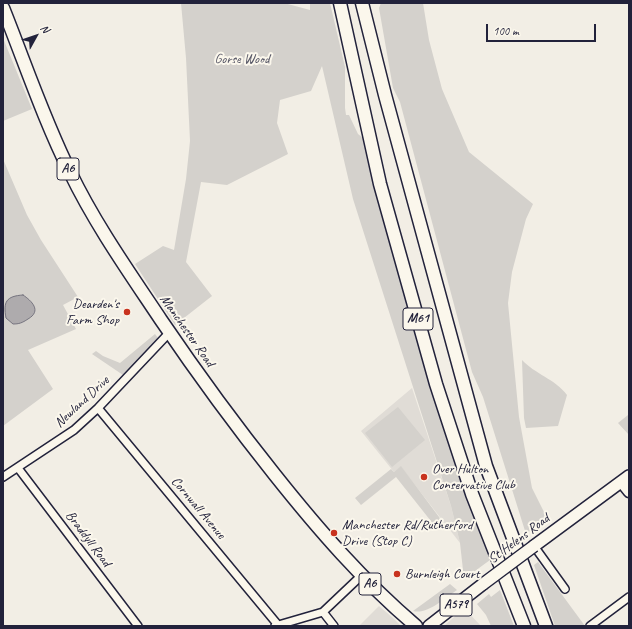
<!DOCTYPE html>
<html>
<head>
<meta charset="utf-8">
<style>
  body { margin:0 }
  #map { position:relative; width:632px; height:629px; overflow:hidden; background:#f2eee5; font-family:Caveat,sans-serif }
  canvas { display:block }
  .frame { position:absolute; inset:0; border:4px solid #22223b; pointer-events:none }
  .north { position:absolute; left:16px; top:16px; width:40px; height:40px; -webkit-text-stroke:3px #fbf7ec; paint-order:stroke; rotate:50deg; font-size:11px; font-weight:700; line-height:16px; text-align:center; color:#22223b }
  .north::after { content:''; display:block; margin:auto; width:14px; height:18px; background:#22223b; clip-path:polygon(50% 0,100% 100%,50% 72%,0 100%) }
  .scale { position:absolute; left:486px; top:24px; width:110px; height:18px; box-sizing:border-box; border:2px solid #22223b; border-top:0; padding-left:5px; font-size:12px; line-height:14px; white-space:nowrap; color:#22223b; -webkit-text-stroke:3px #fbf7ec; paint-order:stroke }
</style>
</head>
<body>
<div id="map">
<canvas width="632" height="629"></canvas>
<div class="frame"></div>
<div class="north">N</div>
<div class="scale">100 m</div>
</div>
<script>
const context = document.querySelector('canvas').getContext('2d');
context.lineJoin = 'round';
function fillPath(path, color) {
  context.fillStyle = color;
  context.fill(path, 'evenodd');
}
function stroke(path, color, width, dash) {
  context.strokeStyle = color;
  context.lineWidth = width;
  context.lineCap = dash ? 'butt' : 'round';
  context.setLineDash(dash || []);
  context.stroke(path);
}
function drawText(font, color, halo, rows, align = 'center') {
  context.font = font + ' Caveat,sans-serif';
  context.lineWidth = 4;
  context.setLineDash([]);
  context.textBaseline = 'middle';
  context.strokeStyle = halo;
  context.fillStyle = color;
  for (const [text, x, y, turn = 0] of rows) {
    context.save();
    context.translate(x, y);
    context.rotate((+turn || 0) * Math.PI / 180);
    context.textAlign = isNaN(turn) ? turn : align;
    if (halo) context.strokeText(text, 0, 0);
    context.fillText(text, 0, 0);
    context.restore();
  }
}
const built = new Path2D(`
  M 412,388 L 451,506 L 460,543 L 401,467 L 394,472 L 361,431 Z
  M 379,606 L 393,618 L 401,626 L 359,626 Z
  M 464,608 L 481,626 L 444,626 L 453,618 Z`);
const green = new Path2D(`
  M 181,3 L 284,3 L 310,10 L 310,3 L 330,3 L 345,67 L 345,108 L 346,115 L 349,115 L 358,134 L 363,138 L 397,267 L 490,560 L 464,579 L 460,543 L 451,506 L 353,199 L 322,66 L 311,91 L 280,100 L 277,123 L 288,154 L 227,185 L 201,182 L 186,262 L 212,296 L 175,325 L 135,264 L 163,246 L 174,250 L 186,179 L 190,141 L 186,58 Z
  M 381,3 L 423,3 L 429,40 L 442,89 L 469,152 L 533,204 L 526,219 L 512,272 L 508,303 L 519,417 L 532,488 L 547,518 L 526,534 L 483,397 L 472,372 L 400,102 L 393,88 L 379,8 Z
  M 3,38 L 32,109 L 3,121 Z
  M 3,159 L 27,215 L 41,240 L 78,297 L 63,305 L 76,329 L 28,350 L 53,389 L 3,426 Z
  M 155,334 L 158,338 L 123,375 L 92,354 L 96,351 L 103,356 L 120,363 Z
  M 522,360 C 535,374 555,379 567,395 L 558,426 L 526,428 L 524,418 Z
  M 398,407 L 425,440 L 392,467 L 365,433 Z
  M 628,415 L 629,416 L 629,435 L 618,423 Z
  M 401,466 L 445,525 L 438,530 L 396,477 L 361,505 L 355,498 L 391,469 L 394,472 Z
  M 538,562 L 585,626 L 555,626 L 534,565 Z
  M 450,584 L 457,590 C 445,598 427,615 413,611 Z
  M 500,590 L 514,626 L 491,626 L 486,615 L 477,604 L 489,594 L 491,597 Z`);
const water = new Path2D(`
  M 23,295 C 32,301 42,311 28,319 C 22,323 19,324 13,324 L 6,318 C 3,302 6,296 23,295 Z`);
const street = new Path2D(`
  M 98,408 L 278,625
  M 18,468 L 138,626
  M 3,477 L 74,430 L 98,408 L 169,333
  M 534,546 L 565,589
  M 323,612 L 334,626
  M 275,626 L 323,612 L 362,575
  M 590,626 L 629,597`);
const secondary = new Path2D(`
  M 621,482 L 629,492`);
const primary = new Path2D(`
  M 534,546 L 629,476
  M 429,626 L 483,584`);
const highway = new Path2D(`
  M 340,3 L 380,184 L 436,384 L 472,494 L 524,626
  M 362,3 L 385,95 L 486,466 L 546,626
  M 3,8 C 25,63 44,120 70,172 C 95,224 129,272 161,320 C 197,373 235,425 275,475 C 318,529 363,581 416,626`);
const primaryBridge = new Path2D(`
  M 483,584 L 534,546`);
const markers = [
  [127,312,4,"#c8321e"],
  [424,477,4,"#c8321e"],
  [334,533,4,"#c8321e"],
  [397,574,4,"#c8321e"]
];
const shields = [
  [68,169,22],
  [418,319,30],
  [370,584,22],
  [456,605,32]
];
const shieldNames = [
  ["A6",68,169],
  ["M61",418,319],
  ["A6",370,584],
  ["A579",456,605]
];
const parkNames = [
  ["Gorse Wood",242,59]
];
const poiNames = [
  ["Dearden's",119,304,"right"],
  ["Farm Shop",119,320,"right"],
  ["Over Hulton",432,469],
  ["Conservative Club",432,485],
  ["Manchester Rd/Rutherford",342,525],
  ["Drive (Stop C)",342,541],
  ["Burnleigh Court",405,574]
];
const streetNames = [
  ["Manchester Road",187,331,55],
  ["Newland Drive",82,402,-43],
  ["Cornwall Avenue",198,508,50],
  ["Braddyll Road",88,539,53],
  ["St Helens Road",519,539,-37]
];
fillPath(built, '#e0dcd6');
fillPath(green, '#d4d1cc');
fillPath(water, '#aeabad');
stroke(water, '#76747f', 1);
stroke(street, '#22223b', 10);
stroke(secondary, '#22223b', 13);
stroke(primary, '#22223b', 14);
stroke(highway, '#22223b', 15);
stroke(street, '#fbf7ec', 7);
stroke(secondary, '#fbf7ec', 10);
stroke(primary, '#fbf7ec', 11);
stroke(highway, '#fbf7ec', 12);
stroke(primaryBridge, '#22223b', 14, []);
stroke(primaryBridge, '#fbf7ec', 11);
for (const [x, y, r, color] of markers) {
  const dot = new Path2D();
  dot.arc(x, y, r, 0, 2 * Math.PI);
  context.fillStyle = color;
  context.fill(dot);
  stroke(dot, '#fbf7ec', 1.5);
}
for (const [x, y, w] of shields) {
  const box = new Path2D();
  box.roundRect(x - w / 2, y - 11, w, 22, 3);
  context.fillStyle = '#fbf7ec';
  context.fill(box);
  stroke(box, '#22223b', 1);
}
drawText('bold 13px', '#22223b', null, shieldNames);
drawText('14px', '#575766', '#fbf7ec', parkNames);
drawText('14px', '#22223b', '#fbf7ec', poiNames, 'left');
drawText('14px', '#22223b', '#fbf7ec', streetNames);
</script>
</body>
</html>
